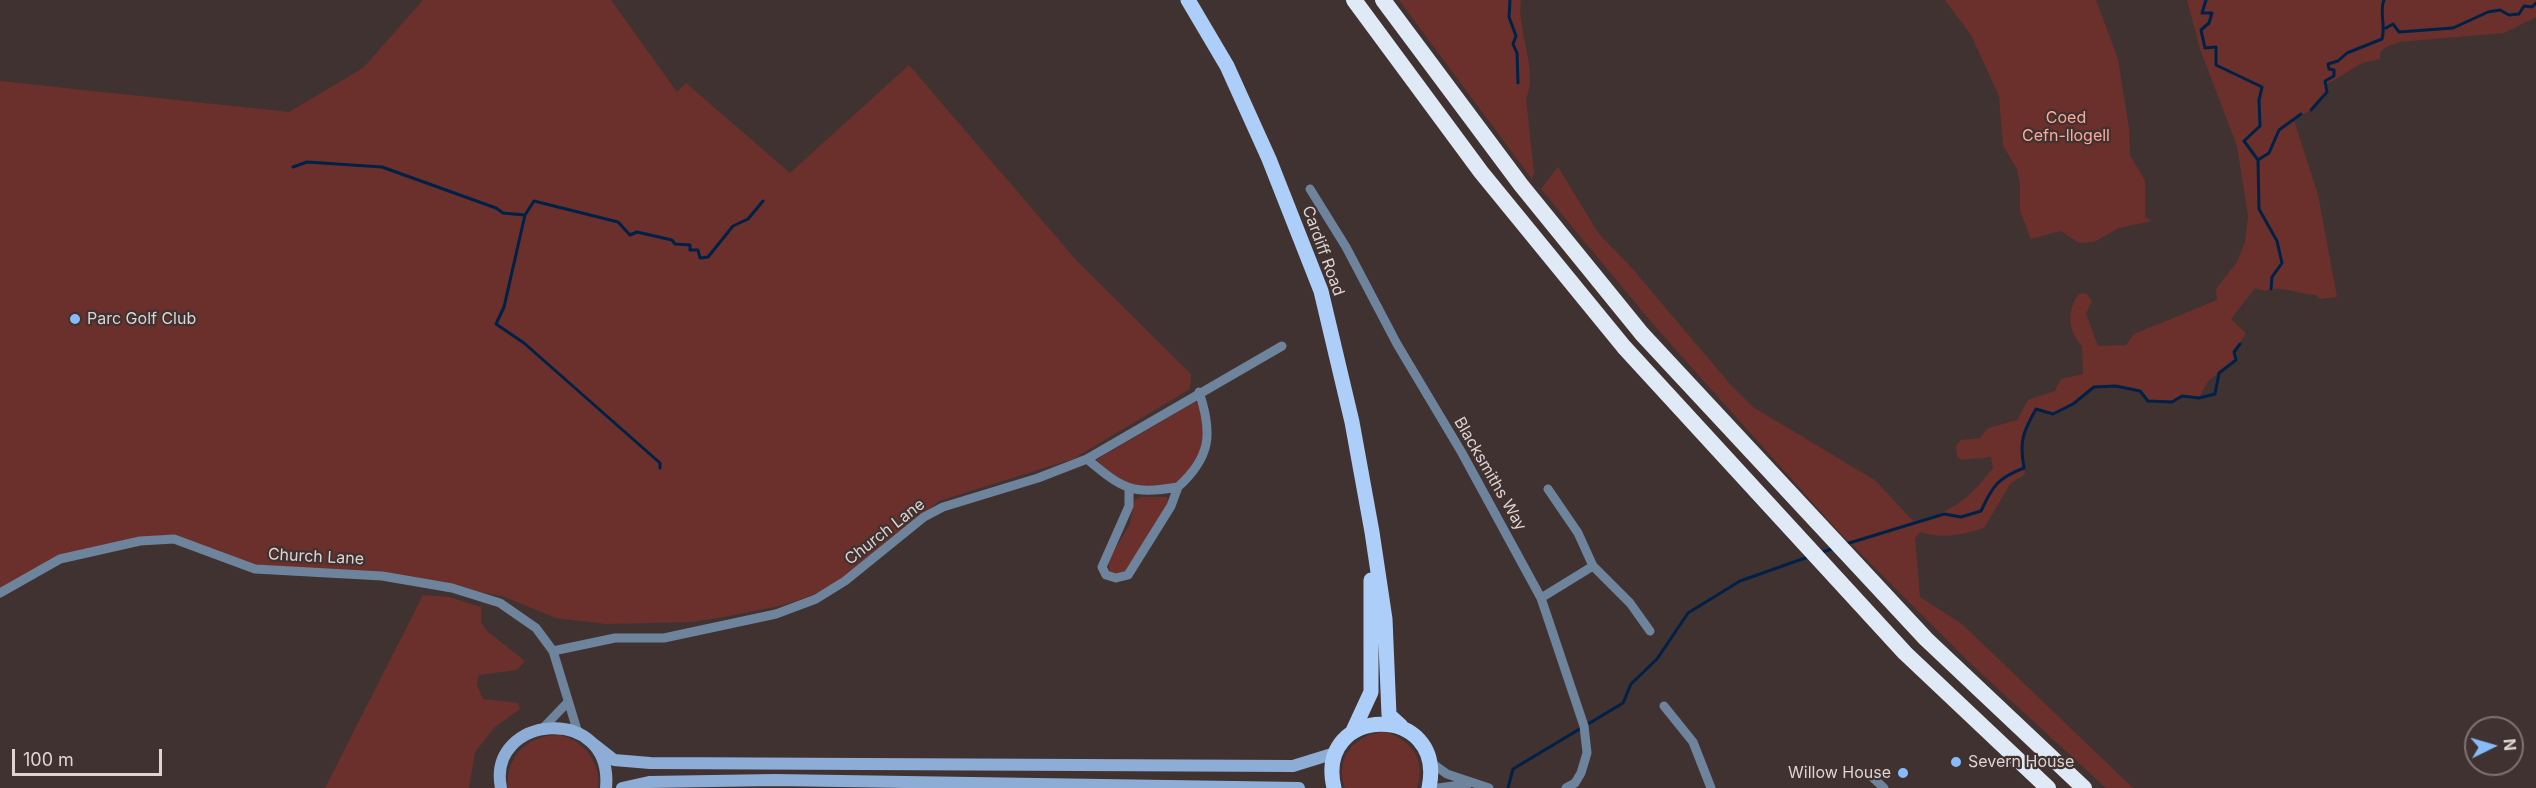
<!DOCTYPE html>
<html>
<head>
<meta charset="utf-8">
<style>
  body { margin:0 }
  #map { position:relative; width:2536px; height:788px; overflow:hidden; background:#403230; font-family:Inter,sans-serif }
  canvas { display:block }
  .north { position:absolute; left:2464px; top:716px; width:60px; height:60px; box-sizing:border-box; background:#403230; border:2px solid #7f7371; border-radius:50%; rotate:85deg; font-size:16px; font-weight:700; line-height:24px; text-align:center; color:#ded4d3 }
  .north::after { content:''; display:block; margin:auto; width:21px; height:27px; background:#87bbfb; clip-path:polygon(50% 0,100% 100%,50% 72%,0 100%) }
  .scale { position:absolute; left:12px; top:749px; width:150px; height:27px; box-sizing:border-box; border:3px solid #ded4d3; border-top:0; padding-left:8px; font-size:18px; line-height:21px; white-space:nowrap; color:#ded4d3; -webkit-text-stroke:4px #403230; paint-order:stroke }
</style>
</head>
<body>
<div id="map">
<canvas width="2536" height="788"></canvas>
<div class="north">N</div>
<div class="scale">100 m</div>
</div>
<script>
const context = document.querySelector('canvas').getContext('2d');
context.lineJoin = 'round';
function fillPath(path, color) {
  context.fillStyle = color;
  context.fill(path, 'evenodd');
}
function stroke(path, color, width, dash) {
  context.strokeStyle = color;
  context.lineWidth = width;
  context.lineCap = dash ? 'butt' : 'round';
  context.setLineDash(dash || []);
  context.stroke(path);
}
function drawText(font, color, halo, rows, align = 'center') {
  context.font = font + ' Inter,sans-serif';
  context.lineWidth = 4.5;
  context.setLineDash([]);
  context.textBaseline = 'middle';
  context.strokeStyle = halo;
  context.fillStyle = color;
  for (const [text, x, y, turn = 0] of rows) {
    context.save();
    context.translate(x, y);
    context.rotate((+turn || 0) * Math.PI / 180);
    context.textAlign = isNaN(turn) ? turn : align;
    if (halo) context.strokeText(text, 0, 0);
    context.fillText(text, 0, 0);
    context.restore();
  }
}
const green = new Path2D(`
  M 423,0 L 611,0 L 677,92 L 686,83 L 790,173 L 909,65 L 1076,260 L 1191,374 L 1190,389 L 1073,459 L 939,501 L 840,581 L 821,592 L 784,605 L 729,616 L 692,622 L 606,624 L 556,618 L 502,596 L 382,576 L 255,569 L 174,539 L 60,559 L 0,593 L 0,81 L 289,112 L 363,68 Z
  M 1399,0 L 1521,0 C 1516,29 1539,72 1526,98 L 1534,173 L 1532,179 Z
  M 1945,0 L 2096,0 L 2118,59 L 2129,128 L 2130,155 L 2145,181 L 2145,217 L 2152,221 L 2119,228 L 2094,242 L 2079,243 L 2061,231 L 2031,239 L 2020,211 L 2020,186 L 2017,169 L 2003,146 L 1999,96 L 1971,35 Z
  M 2187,0 L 2536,0 L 2536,17 L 2504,33 L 2399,42 L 2384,48 L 2380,53 L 2380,59 L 2362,63 L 2326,85 L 2327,92 L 2311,110 L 2294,120 L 2318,195 L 2337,297 L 2319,299 L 2317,295 C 2300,295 2282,284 2265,291 L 2255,288 L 2231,319 L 2246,333 L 2234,352 L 2236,360 L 2208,381 L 2199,398 L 2182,396 L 2172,402 L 2148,401 L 2140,391 L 2116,386 L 2094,387 L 2073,404 L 2053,414 L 2036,409 C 2021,435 2020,445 2025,474 L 2010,484 L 1984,528 C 1962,535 1943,539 1920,532 L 1915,538 L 1920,597 L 1962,624 L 2133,788 L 2106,788 L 1970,663 L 1839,532 L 1652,323 L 1541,189 L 1558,167 L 1599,234 L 1631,267 L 1730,384 L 1753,407 L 1876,481 L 1913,521 C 1952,513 1969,499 1993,468 L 1991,457 L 1961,460 L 1957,456 L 1956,446 L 1961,440 L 1980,438 L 1988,428 L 2017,420 L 2028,400 L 2055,391 L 2061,379 L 2083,374 L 2082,346 C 2068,332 2066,310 2079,294 L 2086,293 L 2092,301 L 2086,314 L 2098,346 L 2126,345 L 2134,334 L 2217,300 L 2216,289 L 2237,262 L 2245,242 L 2248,216 L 2237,146 L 2200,49 Z
  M 1195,402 L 1198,403 C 1212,438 1200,453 1181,481 C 1143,495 1125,486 1096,460 Z
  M 1141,497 L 1167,497 L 1169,504 L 1127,572 L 1119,576 L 1110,572 L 1108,561 L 1130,524 L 1134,501 Z
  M 423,595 L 449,597 L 481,607 L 481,622 L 487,631 L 525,661 L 517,670 L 479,675 L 477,685 L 483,699 L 518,703 L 520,709 L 495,727 L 475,752 L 469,788 L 325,788 Z
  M 1385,732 C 1412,740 1426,760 1417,788 L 1345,788 C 1334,757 1355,734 1385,732 Z
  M 560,735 C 585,742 601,762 598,788 L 508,788 C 505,756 529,734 560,735 Z`);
const stream = new Path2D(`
  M 1510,0 L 1509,17 L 1516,36 L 1513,44 L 1517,53 L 1518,83
  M 2206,0 L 2202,13 L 2212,13 L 2209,23 L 2201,30 L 2205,48 L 2216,47 L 2216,65 L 2262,87 L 2259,100 L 2260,126 L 2244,141 L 2258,160
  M 2386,28 L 2393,24 L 2399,32 L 2453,28 L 2488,12 L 2500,10 L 2509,15 L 2519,14 L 2524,6 L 2532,7 L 2536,3
  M 2311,110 L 2327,92 L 2325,81 L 2334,76 L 2334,70 L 2329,69 L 2328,64 L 2338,61 L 2347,53 L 2382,39 C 2386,26 2379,12 2384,0
  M 293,167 L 307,162 L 382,167 L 496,208 L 503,213 L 525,215 L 534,201 L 618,222 L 630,235 L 637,232 L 672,240 L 675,244 L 690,245 L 690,250 L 698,250 L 700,258 L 708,257 L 733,226 L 748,219 L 763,201
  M 525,215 L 504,307 L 496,324 L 524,343 L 660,463 L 660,468
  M 2271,289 L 2272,277 L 2282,263 L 2277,241 L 2259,209 L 2258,160 L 2269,153 L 2279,130 L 2301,114
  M 1846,544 L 1944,514 L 1961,517 L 1981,511 C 1993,485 1998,478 2024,468 C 2019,441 2023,432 2036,409 L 2053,414 L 2073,404 L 2094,387 L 2116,386 L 2140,391 L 2148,401 L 2172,402 L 2182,396 L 2199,398 L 2215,394 L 2219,373 L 2236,360 L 2234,352 L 2240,344
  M 1820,553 L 1834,548
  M 1508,788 L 1513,769 L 1623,703 L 1631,684 L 1657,659 L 1688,613 L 1740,581 L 1808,557`);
const street = new Path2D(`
  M 1310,189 L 1346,247 L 1397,344 L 1462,453 L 1541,598 L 1584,726 L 1587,753 L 1581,773 L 1575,783 L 1566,788
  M 1087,459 C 1123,489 1131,495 1178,487 C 1211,457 1213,433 1199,392
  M 1548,489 L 1578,533 L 1593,566 L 1630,603 L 1650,631
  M 1129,490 L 1129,506 L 1102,567 L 1106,575 L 1116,578 L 1128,575 L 1171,506 L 1178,487
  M 0,593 L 60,559 L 140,541 L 174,539 L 255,569 L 382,576 L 452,588 L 500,603 L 536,628 L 553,651 L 578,733
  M 1541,598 L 1593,566
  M 553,651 L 615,638 L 664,638 L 776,614 L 816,599 L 845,581 L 924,517 L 943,507 L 1038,478 L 1087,459 L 1282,346
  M 1664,706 L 1693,742 L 1711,788
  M 544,727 L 567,703
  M 1430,762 L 1447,774 L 1489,788
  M 1871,776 L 1884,788
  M 1438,788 L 1468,784`);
const secondary = new Path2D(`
  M 591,742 L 614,760 L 650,763 L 1293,766 L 1335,753
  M 501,788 C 486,714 614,703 606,788
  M 622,788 L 649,782 L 775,780 L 1299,788`);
const primary = new Path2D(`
  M 1188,0 L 1227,66 L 1269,159 L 1321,291 L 1352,422 L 1372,532 L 1385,619 L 1389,715 L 1401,726
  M 1353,731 L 1371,692 L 1371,580
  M 1334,788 C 1314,704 1447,702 1429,788`);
const highway = new Path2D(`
  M 1354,0 L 1481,172 L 1624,347 L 1905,653 L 2048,788
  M 1383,0 L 1521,185 L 1642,334 L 1926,639 L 2084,788`);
const markers = [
  [75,319,6,"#87bbfb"],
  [1956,762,6,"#87bbfb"],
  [1903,773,6,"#87bbfb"]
];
const parkNames = [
  ["Coed",2066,118],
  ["Cefn-llogell",2066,136]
];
const streetNames = [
  ["Cardiff Road",1323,251,70],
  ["Blacksmiths Way",1490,474,60],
  ["Church Lane",885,532,-38],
  ["Church Lane",316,557,3]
];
const poiNames = [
  ["Parc Golf Club",87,319],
  ["Severn House",1968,762],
  ["Willow House",1891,773,"right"]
];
fillPath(green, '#6b302b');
stroke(stream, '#002147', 3);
stroke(street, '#6e839c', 9);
stroke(secondary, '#8dadd6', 12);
stroke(primary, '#adcef8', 15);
stroke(highway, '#e0e9f6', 16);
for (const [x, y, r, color] of markers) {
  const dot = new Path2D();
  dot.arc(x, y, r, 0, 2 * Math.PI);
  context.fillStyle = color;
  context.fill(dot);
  stroke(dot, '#403230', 2);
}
drawText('16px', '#fea79d', '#403230', parkNames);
drawText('16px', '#ded4d3', '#403230', streetNames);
drawText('16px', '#ded4d3', '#403230', poiNames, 'left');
</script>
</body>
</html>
